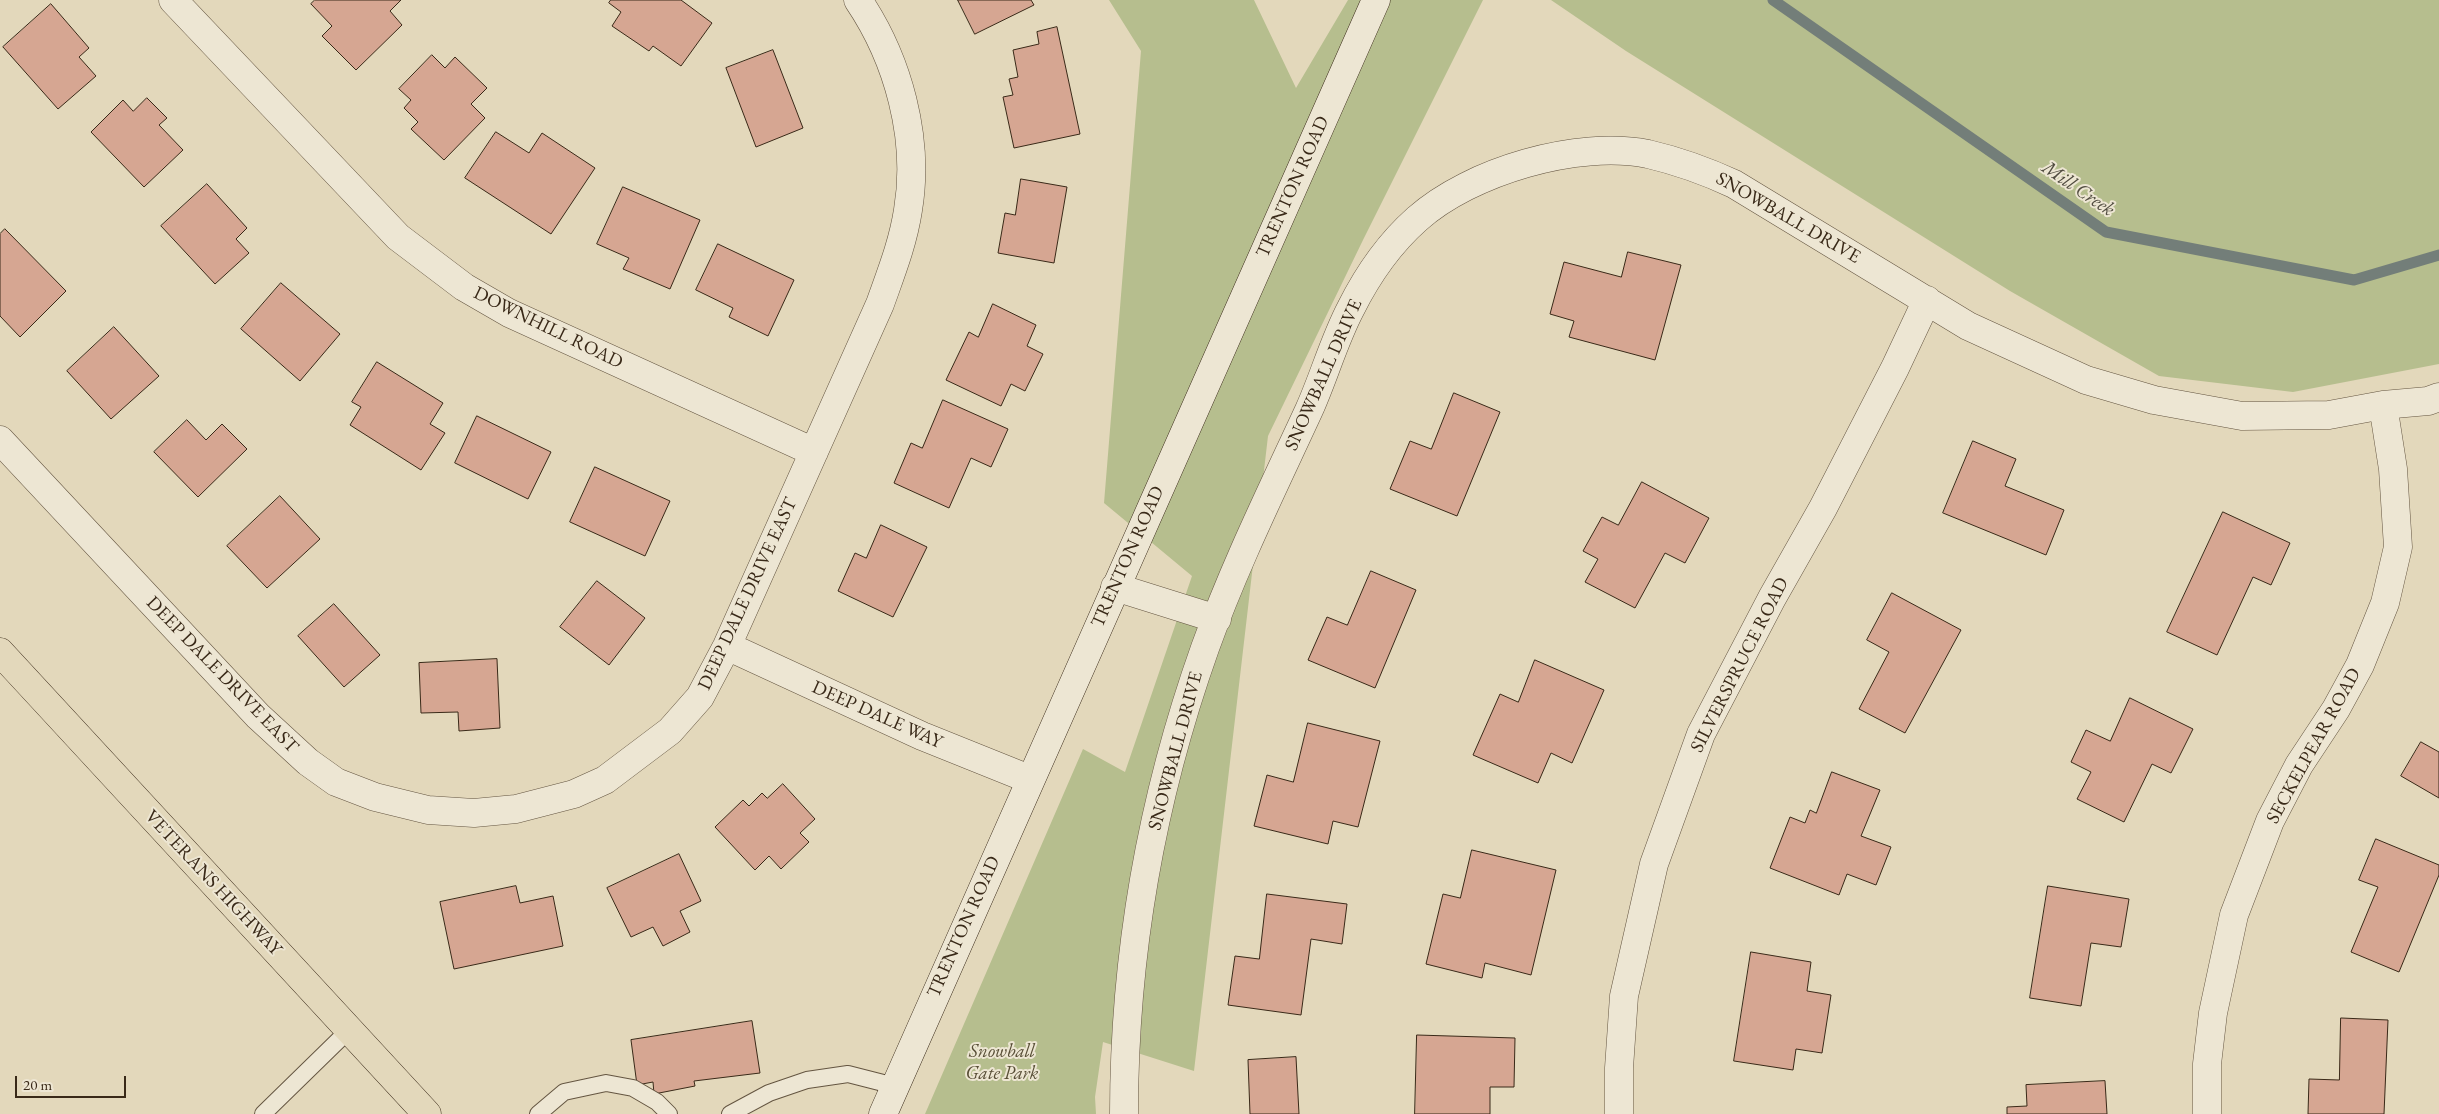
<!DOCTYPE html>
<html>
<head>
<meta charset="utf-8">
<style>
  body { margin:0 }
  #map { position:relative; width:2439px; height:1114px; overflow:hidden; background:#e3d8bb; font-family:"EB Garamond",serif }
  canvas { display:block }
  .scale { position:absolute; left:15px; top:1076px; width:111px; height:22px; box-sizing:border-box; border:2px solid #392918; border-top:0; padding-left:6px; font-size:15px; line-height:18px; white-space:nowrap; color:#392918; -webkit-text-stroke:4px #ede6d3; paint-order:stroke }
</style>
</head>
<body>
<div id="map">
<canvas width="2439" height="1114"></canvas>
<div class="scale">20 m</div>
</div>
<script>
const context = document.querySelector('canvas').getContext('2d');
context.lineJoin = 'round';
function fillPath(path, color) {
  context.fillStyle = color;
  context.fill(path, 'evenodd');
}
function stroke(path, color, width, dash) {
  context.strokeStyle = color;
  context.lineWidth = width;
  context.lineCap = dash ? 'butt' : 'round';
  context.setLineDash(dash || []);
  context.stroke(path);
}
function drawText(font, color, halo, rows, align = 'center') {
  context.font = font + ' "EB Garamond",serif';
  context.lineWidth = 4;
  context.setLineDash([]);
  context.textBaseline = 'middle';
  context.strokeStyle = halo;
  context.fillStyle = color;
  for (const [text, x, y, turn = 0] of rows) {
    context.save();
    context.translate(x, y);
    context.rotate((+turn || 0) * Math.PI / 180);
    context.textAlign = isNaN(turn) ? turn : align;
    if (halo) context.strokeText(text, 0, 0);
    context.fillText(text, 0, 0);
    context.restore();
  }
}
const green = new Path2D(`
  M 1109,0 L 1254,0 L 1296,88 L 1348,0 L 1483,0 L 1363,240 L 1268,436 L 1194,1071 L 1103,1042 L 1095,1097 L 1096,1114 L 925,1114 L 1083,749 L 1125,772 L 1192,576 L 1104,503 L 1141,51 Z
  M 1551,0 L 2439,0 L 2439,364 L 2293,392 L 2159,376 L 2010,291 L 1626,51 Z`);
const stream = new Path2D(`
  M 1773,0 L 2106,232 L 2354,280 L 2439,255`);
const building = new Path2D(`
  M 315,0 L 401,0 L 390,11 L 402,25 L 356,70 L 322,36 L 332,26 L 311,4 Z
  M 611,0 L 681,0 L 712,23 L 681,66 L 653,46 L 649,51 L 612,26 L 621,12 L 609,3 Z
  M 958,0 L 1031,0 L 1034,5 L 975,34 Z
  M 51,4 L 89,48 L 79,57 L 96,76 L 58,109 L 3,47 Z
  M 1057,27 L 1080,134 L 1014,148 L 1003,97 L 1013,95 L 1009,79 L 1018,77 L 1013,50 L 1039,44 L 1037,32 Z
  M 773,50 L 803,128 L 756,147 L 726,68 Z
  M 432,55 L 445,68 L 455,57 L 487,88 L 471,104 L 485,118 L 444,160 L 411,129 L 418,122 L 404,108 L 411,100 L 399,89 Z
  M 147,98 L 167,118 L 159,125 L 183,150 L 144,187 L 91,132 L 123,100 L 133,111 Z
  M 496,132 L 529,153 L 542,133 L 595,168 L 551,234 L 465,178 Z
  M 1021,179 L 1067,187 L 1054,263 L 998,253 L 1005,213 L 1015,215 Z
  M 207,184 L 247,228 L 236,239 L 249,253 L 215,284 L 161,226 Z
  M 623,187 L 700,220 L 670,289 L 623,269 L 629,258 L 597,244 Z
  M 5,229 L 66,291 L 20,337 L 0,316 L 0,234 Z
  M 718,244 L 794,280 L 768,336 L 729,317 L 733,308 L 696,290 Z
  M 1628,252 L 1681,265 L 1655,360 L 1569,337 L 1574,321 L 1550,314 L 1564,262 L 1621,277 Z
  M 281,283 L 340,334 L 300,381 L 241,329 Z
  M 993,304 L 1036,325 L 1027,346 L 1043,354 L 1025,391 L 1011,384 L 1001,406 L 946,380 L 969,332 L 978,337 Z
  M 114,327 L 159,376 L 111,419 L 67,371 Z
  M 377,362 L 443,403 L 430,424 L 445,433 L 421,470 L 350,425 L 361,407 L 352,402 Z
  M 1454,393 L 1500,412 L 1457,516 L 1390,489 L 1410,441 L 1431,449 Z
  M 943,400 L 1008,429 L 991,467 L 971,458 L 949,508 L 894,483 L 911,443 L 922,448 Z
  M 477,416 L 551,452 L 528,499 L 455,463 Z
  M 187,420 L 206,440 L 222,424 L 247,449 L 198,497 L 154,452 Z
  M 1973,441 L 2016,459 L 2005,486 L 2064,510 L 2046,555 L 1943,513 Z
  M 595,467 L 670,501 L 645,556 L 570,522 Z
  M 1642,482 L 1709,518 L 1685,563 L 1665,553 L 1635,608 L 1585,582 L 1598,559 L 1583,551 L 1602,517 L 1618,525 Z
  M 280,496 L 320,539 L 267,588 L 227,546 Z
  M 2223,512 L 2290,543 L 2271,585 L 2253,577 L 2217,655 L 2167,632 Z
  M 881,525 L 927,547 L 893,617 L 838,591 L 855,553 L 866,558 Z
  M 1371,571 L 1416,590 L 1375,688 L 1308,660 L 1327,617 L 1347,625 Z
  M 597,581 L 645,618 L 609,665 L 560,627 Z
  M 1892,593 L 1961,630 L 1905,733 L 1859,709 L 1889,652 L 1867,640 Z
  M 334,604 L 380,655 L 344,687 L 298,636 Z
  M 497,659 L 500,728 L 459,731 L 458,712 L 421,713 L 419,663 Z
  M 1535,660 L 1604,690 L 1572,763 L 1551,753 L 1538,783 L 1473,755 L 1500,694 L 1518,702 Z
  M 2130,698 L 2193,729 L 2171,773 L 2152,764 L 2124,822 L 2077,799 L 2091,772 L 2071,762 L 2086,730 L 2110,741 Z
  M 1308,723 L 1380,741 L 1358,827 L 1333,821 L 1328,844 L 1254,826 L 1267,775 L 1293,782 Z
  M 2421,742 L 2439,752 L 2439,798 L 2401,776 Z
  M 1832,772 L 1880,790 L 1861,836 L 1891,847 L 1876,885 L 1847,874 L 1839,895 L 1770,868 L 1790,817 L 1805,823 L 1810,810 L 1816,813 Z
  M 783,784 L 815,819 L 800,833 L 809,842 L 781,869 L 769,856 L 755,870 L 715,827 L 743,800 L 749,806 L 762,793 L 767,798 Z
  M 2376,839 L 2439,865 L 2439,875 L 2399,972 L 2351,952 L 2378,887 L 2359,880 Z
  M 1472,850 L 1556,870 L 1531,975 L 1485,963 L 1482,978 L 1426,964 L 1443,894 L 1460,898 Z
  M 679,854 L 701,901 L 680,911 L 690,932 L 663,946 L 653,927 L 631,937 L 607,888 Z
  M 516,886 L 520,903 L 553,896 L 563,946 L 454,969 L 440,902 Z
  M 2048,886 L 2129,899 L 2121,947 L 2091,943 L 2081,1006 L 2030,998 Z
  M 1267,894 L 1347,904 L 1342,944 L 1311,939 L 1301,1015 L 1228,1005 L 1235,956 L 1259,959 Z
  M 1751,952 L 1811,962 L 1807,991 L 1831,995 L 1822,1053 L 1796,1049 L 1793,1070 L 1734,1061 Z
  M 2341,1018 L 2388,1020 L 2384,1114 L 2308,1114 L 2309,1079 L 2339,1080 Z
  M 752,1021 L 760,1073 L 694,1081 L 695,1086 L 654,1094 L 653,1082 L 637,1085 L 631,1040 Z
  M 1417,1035 L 1515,1038 L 1514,1087 L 1490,1087 L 1490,1114 L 1415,1114 Z
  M 1296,1057 L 1299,1114 L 1250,1114 L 1248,1060 Z
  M 2105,1081 L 2107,1114 L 2007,1114 L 2007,1107 L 2027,1106 L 2026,1085 Z`);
const lane = new Path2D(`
  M 263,1114 L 349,1030
  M 538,1114 L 564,1092 L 606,1083 L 633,1088 L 657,1102 L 669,1114
  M 730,1114 L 769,1093 L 807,1080 L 848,1074 L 895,1086`);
const street = new Path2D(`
  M 173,0 L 398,237 L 464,287 L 509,313 L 814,452
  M 0,440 L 258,716 L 308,762 L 336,782 L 375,797 L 428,810 L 474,813 L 516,809 L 574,794 L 605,780 L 670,731 L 700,697 L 727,646 L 880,304 C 891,273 903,243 908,210 C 920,138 898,59 858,0
  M 1115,587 L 1217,619
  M 727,646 L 922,736 L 1029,779
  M 1124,1114 C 1124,956 1152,797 1205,648 C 1234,567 1273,488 1309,410 C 1324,377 1334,340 1351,308 C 1367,276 1390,243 1417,219 C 1471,171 1577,140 1648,154 C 1678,161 1706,171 1734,184 L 1968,326 L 2086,380 L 2154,400 L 2242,416 L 2329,415 L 2383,405 L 2428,401 L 2439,397
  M 1619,1114 L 1619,1068 L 1624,996 L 1654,864 L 1701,734 L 1772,598 L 1823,508 L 1895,368 L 1927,300
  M 2207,1114 L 2207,1064 L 2213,1013 L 2234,915 L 2270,821 L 2299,765 L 2336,709 L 2360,665 L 2385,603 L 2398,547 L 2393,469 L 2383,405`);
const secondary = new Path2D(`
  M 883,1114 L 1376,0`);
const primary = new Path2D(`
  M 0,652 L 427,1114`);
const streetNames = [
  ["TRENTON ROAD",1293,187,-66],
  ["SNOWBALL DRIVE",1788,218,30],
  ["DOWNHILL ROAD",548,328,26],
  ["SNOWBALL DRIVE",1324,375,-66],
  ["TRENTON ROAD",1128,557,-66],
  ["DEEP DALE DRIVE EAST",748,594,-65],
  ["SILVERSPRUCE ROAD",1740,665,-63],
  ["DEEP DALE DRIVE EAST",222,675,46],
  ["DEEP DALE WAY",877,715,24],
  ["SECKELPEAR ROAD",2314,746,-61],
  ["SNOWBALL DRIVE",1176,751,-75],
  ["VETERANS HIGHWAY",213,883,47],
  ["TRENTON ROAD",964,927,-66]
];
const parkNames = [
  ["Snowball",1002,1052],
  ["Gate Park",1002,1074]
];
const waterNames = [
  ["Mill Creek",2078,189,34]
];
fillPath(green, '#b6be8e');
stroke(stream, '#737e79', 11);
fillPath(building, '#d6a692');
stroke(building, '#392918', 1);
stroke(lane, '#645541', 18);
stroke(street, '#645541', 29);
stroke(secondary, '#392918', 29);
stroke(primary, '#392918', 29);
stroke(lane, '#ede6d3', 16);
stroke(street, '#ede6d3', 28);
stroke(secondary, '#ede6d3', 28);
stroke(primary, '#e3d8bb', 28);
drawText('19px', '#392918', '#ede6d3', streetNames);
drawText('italic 19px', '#584e36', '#ede6d3', parkNames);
drawText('italic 20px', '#514c40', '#ede6d3', waterNames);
</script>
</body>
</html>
